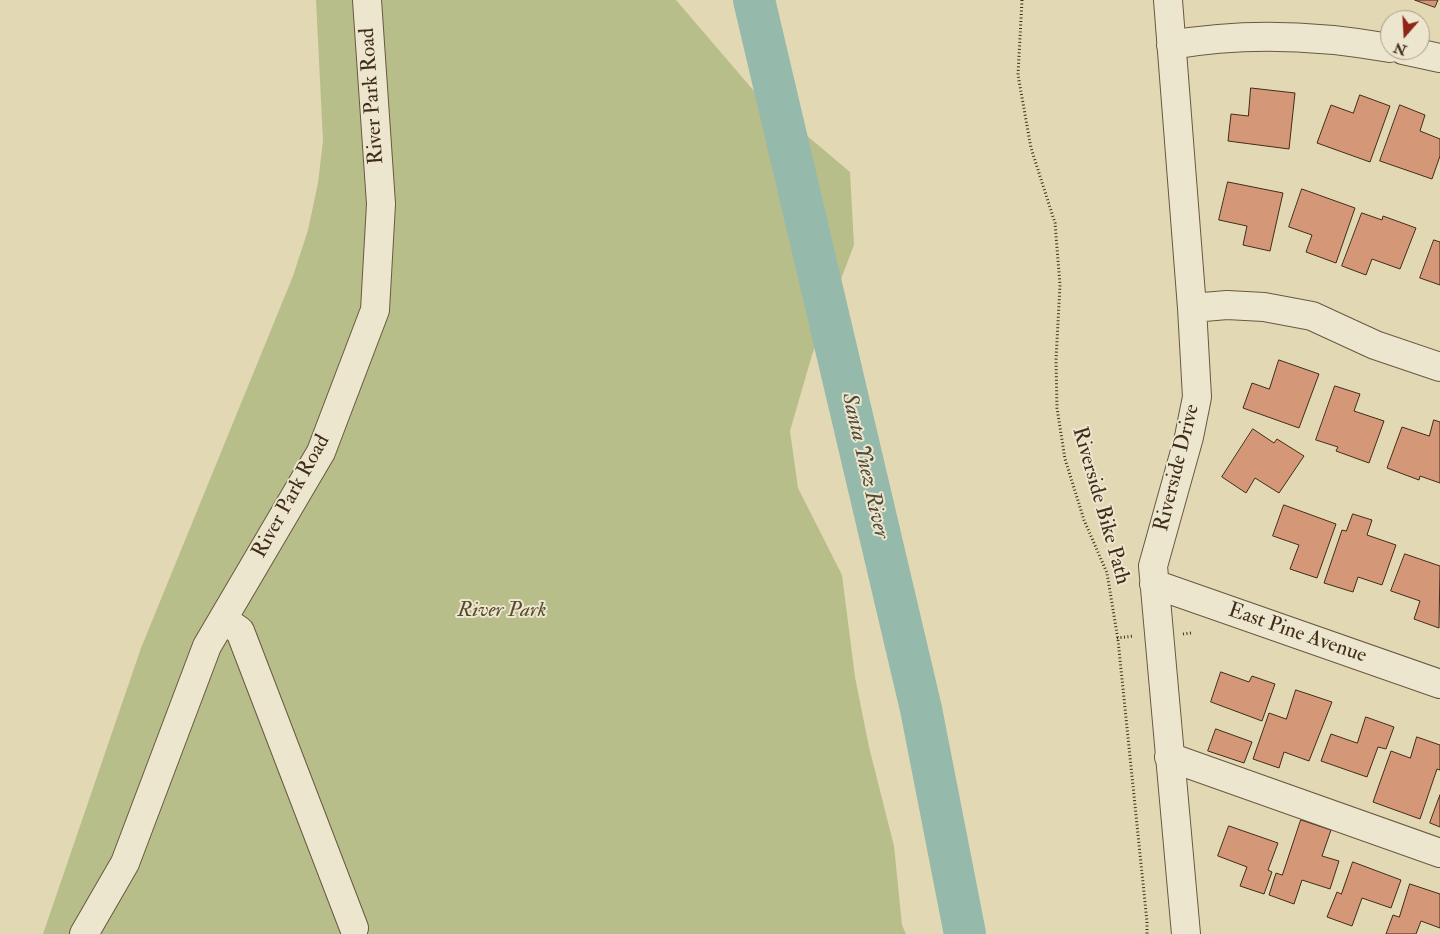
<!DOCTYPE html>
<html>
<head>
<meta charset="utf-8">
<style>
  body { margin:0 }
  #map { position:relative; width:1440px; height:934px; overflow:hidden; background:#e3d8b4; font-family:"IM FELL Double Pica",serif }
  canvas { display:block }
  .north { position:absolute; left:1380px; top:10px; width:50px; height:50px; box-sizing:border-box; background:#ede6ce; border:1px solid #a89c86; border-radius:50%; rotate:199deg; font-size:14px; font-weight:700; line-height:20px; text-align:center; color:#402d19 }
  .north::after { content:''; display:block; margin:auto; width:18px; height:22px; background:#8f2418; clip-path:polygon(50% 0,100% 100%,50% 72%,0 100%) }
</style>
</head>
<body>
<div id="map">
<canvas width="1440" height="934"></canvas>
<div class="north">N</div>
</div>
<script>
const context = document.querySelector('canvas').getContext('2d');
context.lineJoin = 'round';
function fillPath(path, color) {
  context.fillStyle = color;
  context.fill(path, 'evenodd');
}
function stroke(path, color, width, dash) {
  context.strokeStyle = color;
  context.lineWidth = width;
  context.lineCap = dash ? 'butt' : 'round';
  context.setLineDash(dash || []);
  context.stroke(path);
}
function drawText(font, color, halo, rows, align = 'center') {
  context.font = font + ' "IM FELL Double Pica",serif';
  context.lineWidth = 4;
  context.setLineDash([]);
  context.textBaseline = 'middle';
  context.strokeStyle = halo;
  context.fillStyle = color;
  for (const [text, x, y, turn = 0] of rows) {
    context.save();
    context.translate(x, y);
    context.rotate((+turn || 0) * Math.PI / 180);
    context.textAlign = isNaN(turn) ? turn : align;
    if (halo) context.strokeText(text, 0, 0);
    context.fillText(text, 0, 0);
    context.restore();
  }
}
const green = new Path2D(`
  M 316,0 L 676,0 L 754,91 L 850,172 L 854,245 L 812,355 L 790,431 L 798,488 L 842,575 L 855,677 L 869,747 L 894,846 L 902,925 L 906,934 L 43,934 L 141,648 L 293,276 L 308,230 L 318,183 L 323,141 Z`);
const river = new Path2D(`
  M 754,0 L 921,709 L 965,934`);
const building = new Path2D(`
  M 1415,0 L 1438,0 L 1435,7 Z
  M 1251,88 L 1295,93 L 1289,149 L 1228,141 L 1231,114 L 1248,116 Z
  M 1360,95 L 1390,106 L 1370,162 L 1317,143 L 1331,105 L 1353,113 Z
  M 1400,105 L 1425,115 L 1420,131 L 1440,139 L 1440,156 L 1432,179 L 1380,161 Z
  M 1228,182 L 1283,193 L 1270,251 L 1243,245 L 1247,226 L 1219,220 Z
  M 1302,189 L 1355,208 L 1336,263 L 1306,252 L 1312,235 L 1289,227 Z
  M 1362,213 L 1382,220 L 1383,216 L 1416,228 L 1400,269 L 1372,259 L 1366,275 L 1342,266 Z
  M 1434,240 L 1440,242 L 1440,285 L 1420,278 Z
  M 1279,360 L 1319,374 L 1299,428 L 1243,408 L 1252,383 L 1269,389 Z
  M 1335,386 L 1360,394 L 1354,411 L 1384,421 L 1369,463 L 1336,451 L 1338,447 L 1316,440 Z
  M 1434,420 L 1440,422 L 1440,483 L 1420,476 L 1419,480 L 1387,468 L 1402,427 L 1429,436 Z
  M 1253,429 L 1274,443 L 1277,439 L 1304,456 L 1279,493 L 1255,478 L 1246,493 L 1222,477 Z
  M 1284,505 L 1336,524 L 1317,578 L 1290,569 L 1299,545 L 1273,536 Z
  M 1353,514 L 1372,520 L 1367,535 L 1396,545 L 1382,585 L 1358,577 L 1353,592 L 1324,583 L 1342,530 L 1346,531 Z
  M 1405,554 L 1440,566 L 1439,628 L 1414,619 L 1420,601 L 1391,591 Z
  M 1221,672 L 1249,682 L 1252,676 L 1275,684 L 1262,721 L 1211,702 Z
  M 1296,690 L 1332,702 L 1309,761 L 1284,752 L 1279,768 L 1253,759 L 1269,713 L 1286,719 Z
  M 1366,717 L 1394,727 L 1386,749 L 1378,747 L 1367,777 L 1321,761 L 1331,734 L 1357,743 Z
  M 1216,729 L 1252,742 L 1244,763 L 1208,751 Z
  M 1417,737 L 1440,745 L 1440,770 L 1437,769 L 1420,819 L 1373,802 L 1391,751 L 1410,758 Z
  M 1440,795 L 1440,827 L 1430,823 Z
  M 1301,820 L 1331,830 L 1322,856 L 1339,861 L 1330,889 L 1302,880 L 1294,904 L 1269,895 L 1276,873 L 1282,875 Z
  M 1229,826 L 1278,843 L 1268,870 L 1272,872 L 1264,894 L 1240,886 L 1247,867 L 1218,856 Z
  M 1353,862 L 1401,880 L 1391,908 L 1362,898 L 1352,926 L 1327,917 L 1337,892 L 1341,894 Z
  M 1410,884 L 1440,894 L 1440,928 L 1421,921 L 1416,934 L 1386,934 L 1393,915 L 1399,917 Z`);
const path = new Path2D(`
  M 1022,0 L 1018,75 L 1031,148 L 1055,223 L 1060,285 L 1056,360 L 1057,408 L 1065,459 L 1084,520 L 1107,573 L 1118,640 L 1147,922 L 1147,934
  M 1183,634 L 1191,633
  M 1117,638 L 1134,636`);
const minor = new Path2D(`
  M 1168,0 L 1192,308 L 1197,397 L 1189,437 L 1153,566 L 1186,934
  M 1171,45 C 1244,32 1317,35 1390,48
  M 1403,50 L 1440,58
  M 1192,308 L 1227,305 L 1264,307 L 1312,316 L 1375,345 L 1440,367
  M 1154,584 L 1440,684
  M 223,619 L 240,631 L 354,928
  M 1169,757 L 1440,853
  M 84,934 L 125,863 L 207,646 L 321,452 L 375,310 L 381,204 L 367,0`);
const streetNames = [
  ["River Park Road",373,96,-94],
  ["Riverside Drive",1178,468,-76],
  ["River Park Road",292,497,-61],
  ["Riverside Bike Path",1100,506,74],
  ["East Pine Avenue",1297,634,19]
];
const parkNames = [
  ["River Park",502,611]
];
const waterNames = [
  ["Santa Ynez River",864,466,77]
];
fillPath(green, '#b8be8a');
stroke(river, '#95baac', 42);
fillPath(building, '#d49777');
stroke(building, '#402d19', 1);
stroke(minor, '#695840', 30);
stroke(path, '#402d19', 3, [1, 2.5]);
stroke(minor, '#ede6ce', 28);
drawText('21px', '#402d19', '#ede6ce', streetNames);
drawText('italic 21px', '#584a30', '#ede6ce', parkNames);
drawText('italic 22px', '#514936', '#ede6ce', waterNames);
</script>
</body>
</html>
